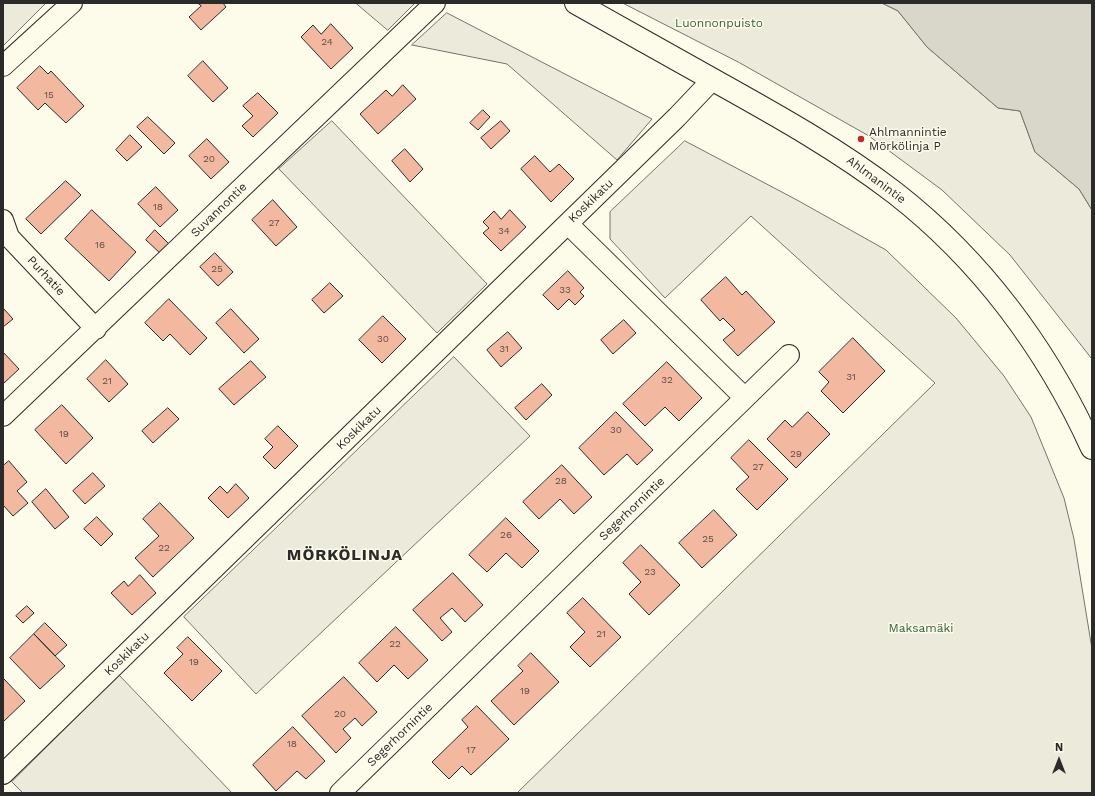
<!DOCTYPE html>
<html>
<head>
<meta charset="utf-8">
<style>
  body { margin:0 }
  #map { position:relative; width:1095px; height:796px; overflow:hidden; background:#fdfbea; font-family:"Work Sans",sans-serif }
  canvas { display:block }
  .frame { position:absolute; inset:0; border:4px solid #2b2b2b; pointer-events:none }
  .north { position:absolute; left:1039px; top:740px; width:40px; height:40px; -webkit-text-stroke:3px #fdfbea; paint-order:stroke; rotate:0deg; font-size:11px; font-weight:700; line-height:16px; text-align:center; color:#2b2b2b }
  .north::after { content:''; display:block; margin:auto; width:14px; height:18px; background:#2b2b2b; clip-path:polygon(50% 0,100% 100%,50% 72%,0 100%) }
</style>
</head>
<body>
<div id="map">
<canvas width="1095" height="796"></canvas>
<div class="frame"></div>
<div class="north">N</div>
</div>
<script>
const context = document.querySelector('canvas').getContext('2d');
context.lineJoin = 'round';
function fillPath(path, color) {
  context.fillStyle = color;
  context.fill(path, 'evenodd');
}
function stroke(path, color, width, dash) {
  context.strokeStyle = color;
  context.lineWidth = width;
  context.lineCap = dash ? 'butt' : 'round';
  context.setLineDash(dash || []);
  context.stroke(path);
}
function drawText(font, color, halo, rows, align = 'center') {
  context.font = font + ' "Work Sans",sans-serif';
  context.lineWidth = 3;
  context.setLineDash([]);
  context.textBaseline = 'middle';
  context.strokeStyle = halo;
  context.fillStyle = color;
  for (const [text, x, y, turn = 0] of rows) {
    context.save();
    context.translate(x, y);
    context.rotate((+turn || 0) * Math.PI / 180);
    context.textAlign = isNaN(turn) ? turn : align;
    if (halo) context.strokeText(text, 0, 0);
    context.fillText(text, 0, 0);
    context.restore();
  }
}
const green = new Path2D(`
  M 3,3 L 46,3 L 3,46 Z
  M 356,3 L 415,3 L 388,30 Z
  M 623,3 L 882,3 L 898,11 L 927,47 L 998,108 L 1020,111 L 1035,152 L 1079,189 L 1092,210 L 1092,359 L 1010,255 L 942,190 L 869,136 L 740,63 Z
  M 447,13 L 652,119 L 617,160 L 507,64 L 412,45 Z
  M 332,121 L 487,284 L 437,333 L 279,169 Z
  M 685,141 L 797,200 L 886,250 L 956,318 L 1004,376 L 1031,417 L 1064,498 L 1074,539 L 1092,649 L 1092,793 L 517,793 L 935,383 L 751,216 L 665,298 L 610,239 L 610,212 Z
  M 454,357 L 530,436 L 256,694 L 184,617 Z
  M 119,675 L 232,793 L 23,793 L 12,782 Z`);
const water = new Path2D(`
  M 882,3 L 1092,3 L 1092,210 L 1079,189 L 1035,152 L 1020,111 L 998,108 L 927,47 L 898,11 Z`);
const building = new Path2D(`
  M 198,3 L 223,3 L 226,7 L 201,30 L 189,17 L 201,6 Z
  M 331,24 L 353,48 L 331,69 L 301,37 L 313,25 L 321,34 Z
  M 203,61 L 228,88 L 213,102 L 188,76 Z
  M 40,66 L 48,74 L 51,71 L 84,106 L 66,123 L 45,103 L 38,110 L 17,88 Z
  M 403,85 L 416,99 L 378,134 L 360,114 L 386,90 L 392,96 Z
  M 258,93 L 278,113 L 253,137 L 242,126 L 253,116 L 243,106 Z
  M 483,110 L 490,117 L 478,130 L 470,123 Z
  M 148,117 L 175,143 L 164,154 L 137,127 Z
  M 501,121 L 510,131 L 491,149 L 481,138 Z
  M 130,135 L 142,147 L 127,161 L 116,150 Z
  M 207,139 L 229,162 L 211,179 L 189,156 Z
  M 405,149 L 423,169 L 410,182 L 392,161 Z
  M 535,156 L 550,172 L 559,164 L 574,179 L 551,202 L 521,169 Z
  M 66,181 L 81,195 L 41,234 L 26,219 Z
  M 156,187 L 178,210 L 160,227 L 138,204 Z
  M 273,200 L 297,227 L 276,246 L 252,220 Z
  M 92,210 L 136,252 L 109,281 L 65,239 Z
  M 510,210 L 526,227 L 501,251 L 483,233 L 489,228 L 483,222 L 494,211 L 501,219 Z
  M 155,230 L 170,245 L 161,254 L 146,240 Z
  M 215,253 L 233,272 L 218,286 L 200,267 Z
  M 568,271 L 584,288 L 580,292 L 584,296 L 575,305 L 569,299 L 558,310 L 543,295 Z
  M 726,277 L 742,295 L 746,291 L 775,322 L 738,356 L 723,340 L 735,330 L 723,318 L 720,321 L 701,300 Z
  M 330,283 L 343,296 L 324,313 L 312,300 Z
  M 169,299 L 207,338 L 190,355 L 170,334 L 163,341 L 145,323 Z
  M 3,308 L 13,319 L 3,327 Z
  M 231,309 L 259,339 L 244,353 L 216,323 Z
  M 383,316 L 406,339 L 382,363 L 359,340 Z
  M 624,320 L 636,333 L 613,354 L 601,340 Z
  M 508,332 L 522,348 L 501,367 L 487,350 Z
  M 853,338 L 885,371 L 843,413 L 821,391 L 829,382 L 819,372 Z
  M 3,352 L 19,369 L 3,384 Z
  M 106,360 L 128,384 L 109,402 L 87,379 Z
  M 251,361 L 266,377 L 234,405 L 219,389 Z
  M 667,362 L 702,398 L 679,421 L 665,407 L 645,426 L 623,404 Z
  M 542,384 L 552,395 L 526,420 L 515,408 Z
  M 62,405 L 93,438 L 66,464 L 35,430 Z
  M 168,408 L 179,419 L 153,443 L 142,431 Z
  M 616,412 L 653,450 L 637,465 L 627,454 L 604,475 L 579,448 Z
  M 808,412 L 830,434 L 796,468 L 767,439 L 785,420 L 792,427 Z
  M 278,426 L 298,446 L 275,469 L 263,457 L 273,447 L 265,439 Z
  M 749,440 L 788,479 L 757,510 L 736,489 L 749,477 L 731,458 Z
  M 9,461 L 27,482 L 17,491 L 28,503 L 13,516 L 3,505 L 3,466 Z
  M 562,465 L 592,497 L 574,514 L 560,499 L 539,519 L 523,502 Z
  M 93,473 L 105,486 L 85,504 L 73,491 Z
  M 236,484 L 249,498 L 228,518 L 208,498 L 220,486 L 227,493 Z
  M 46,489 L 69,517 L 55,529 L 32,502 Z
  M 160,503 L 194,538 L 153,577 L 135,558 L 159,536 L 143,519 Z
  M 714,510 L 737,535 L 702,568 L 679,543 Z
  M 97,517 L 113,534 L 101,546 L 84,529 Z
  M 506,518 L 539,551 L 522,568 L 506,553 L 487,572 L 469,555 Z
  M 641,545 L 680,585 L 649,615 L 629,594 L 641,582 L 623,563 Z
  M 453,573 L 483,605 L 465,622 L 452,608 L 440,618 L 452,632 L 442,641 L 413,610 Z
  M 140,575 L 156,593 L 132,615 L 111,593 L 124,581 L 128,586 Z
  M 583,598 L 621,637 L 590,667 L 570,647 L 585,632 L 567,613 Z
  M 27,606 L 34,613 L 23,623 L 16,616 Z
  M 45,623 L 67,645 L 55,656 L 34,634 Z
  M 396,627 L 428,660 L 408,679 L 394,665 L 377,682 L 359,663 Z
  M 34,634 L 65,666 L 40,689 L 10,658 Z
  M 188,637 L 222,671 L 192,701 L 164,673 L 183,654 L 177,648 Z
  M 531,653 L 559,682 L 514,725 L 491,701 L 523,671 L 518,666 Z
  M 344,677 L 377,712 L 362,726 L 355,718 L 343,729 L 351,738 L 336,753 L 302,716 Z
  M 3,678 L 25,701 L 3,722 Z
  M 477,706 L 509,739 L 471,775 L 462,766 L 449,779 L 432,762 L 468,727 L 462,720 Z
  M 293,727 L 325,761 L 306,779 L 297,771 L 276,791 L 253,765 Z`);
const minor = new Path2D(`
  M 3,66 L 72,3
  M 3,220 L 9,237 L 96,329
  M 745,398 L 789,355
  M 3,416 L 435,3
  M 3,774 L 677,117 L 713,79
  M 340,793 L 745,398 L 568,224`);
const tertiary = new Path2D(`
  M 576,3 C 623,29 670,56 717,82 C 778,116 839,150 895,193 C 981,260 1047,349 1092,448`);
const markers = [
  [861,139,4,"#c62828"]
];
const numberNames = [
  ["24",327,42],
  ["15",49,95],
  ["20",209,159],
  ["18",158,207],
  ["27",274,223],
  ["34",504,231],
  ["16",100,245],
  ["25",217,269],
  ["33",565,290],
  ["30",383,339],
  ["31",504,349],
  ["31",851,377],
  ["32",667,380],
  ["21",107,381],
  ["30",616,430],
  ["19",64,434],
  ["29",796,454],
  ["27",758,467],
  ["28",561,481],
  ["26",506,535],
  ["25",708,539],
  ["22",164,548],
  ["23",650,572],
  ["21",601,634],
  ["22",395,644],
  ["19",194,662],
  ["19",525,691],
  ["20",340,714],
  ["18",292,744],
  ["17",471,750]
];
const parkNames = [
  ["Luonnonpuisto",719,23],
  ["Maksamäki",921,628]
];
const poiNames = [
  ["Ahlmannintie",869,132],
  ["Mörkölinja P",869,146]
];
const streetNames = [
  ["Ahlmanintie",876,180,37],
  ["Koskikatu",591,201,-44],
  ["Suvannontie",219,210,-44],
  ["Purhatie",46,276,47],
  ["Koskikatu",359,428,-44],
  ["Segerhornintie",632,509,-44],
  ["Koskikatu",127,654,-44],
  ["Segerhornintie",400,735,-44]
];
const districtNames = [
  ["MÖRKÖLINJA",345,555]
];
fillPath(green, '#ecebdb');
stroke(green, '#74746e', 1);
fillPath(water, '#d8d7c9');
stroke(water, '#74746e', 1);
fillPath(building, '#f2b8a0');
stroke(building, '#2b2b2b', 1);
stroke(minor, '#2b2b2b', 22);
stroke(tertiary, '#2b2b2b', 24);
stroke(minor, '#fdfbea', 20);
stroke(tertiary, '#fdfbea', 22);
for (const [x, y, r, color] of markers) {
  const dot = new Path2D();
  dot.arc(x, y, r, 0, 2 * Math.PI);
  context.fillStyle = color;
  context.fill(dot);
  stroke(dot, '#fdfbea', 1.5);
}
drawText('10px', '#5d4e48', null, numberNames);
drawText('12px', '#34623c', '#fdfbea', parkNames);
drawText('12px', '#2b2b2b', '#fdfbea', poiNames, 'left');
drawText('12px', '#2b2b2b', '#fdfbea', streetNames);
context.letterSpacing = '1px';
drawText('bold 16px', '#2b2b2b', '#fdfbea', districtNames);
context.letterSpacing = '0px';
</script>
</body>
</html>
